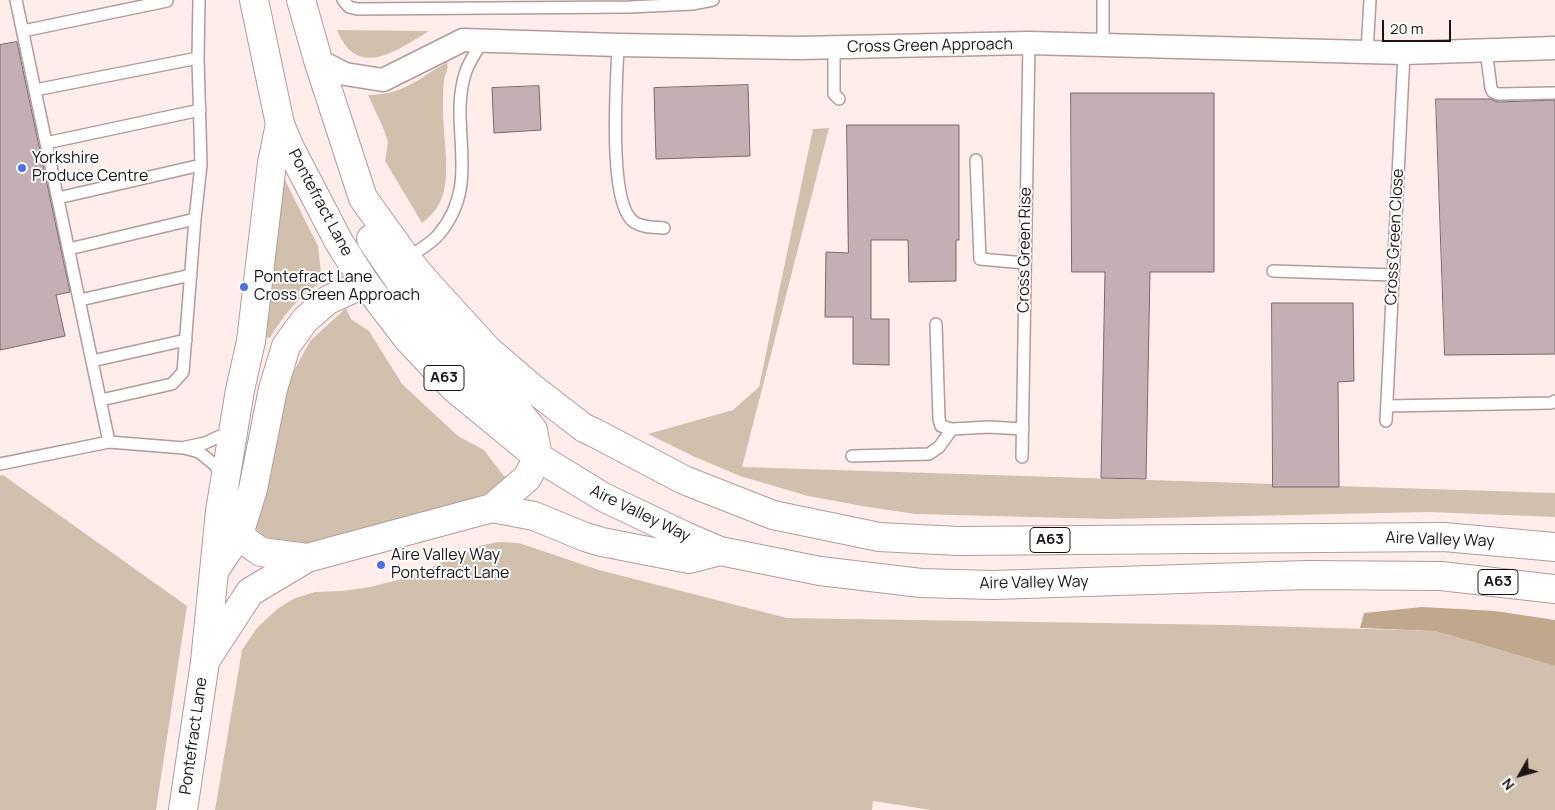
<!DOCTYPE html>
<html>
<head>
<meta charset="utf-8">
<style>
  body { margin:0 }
  #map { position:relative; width:1555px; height:810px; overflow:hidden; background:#ffedeb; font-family:Manrope,sans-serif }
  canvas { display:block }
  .north { position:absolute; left:1495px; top:750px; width:50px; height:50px; -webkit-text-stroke:4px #fff; paint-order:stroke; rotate:232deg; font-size:14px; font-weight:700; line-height:20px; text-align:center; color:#1c1414 }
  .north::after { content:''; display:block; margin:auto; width:18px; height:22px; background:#1c1414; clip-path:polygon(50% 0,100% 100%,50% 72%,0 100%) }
  .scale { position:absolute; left:1382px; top:20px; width:69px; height:22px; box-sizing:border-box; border:2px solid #1c1414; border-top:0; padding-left:6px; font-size:15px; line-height:18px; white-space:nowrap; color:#1c1414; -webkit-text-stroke:4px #fff; paint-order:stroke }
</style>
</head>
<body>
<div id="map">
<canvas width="1555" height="810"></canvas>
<div class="north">N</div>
<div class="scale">20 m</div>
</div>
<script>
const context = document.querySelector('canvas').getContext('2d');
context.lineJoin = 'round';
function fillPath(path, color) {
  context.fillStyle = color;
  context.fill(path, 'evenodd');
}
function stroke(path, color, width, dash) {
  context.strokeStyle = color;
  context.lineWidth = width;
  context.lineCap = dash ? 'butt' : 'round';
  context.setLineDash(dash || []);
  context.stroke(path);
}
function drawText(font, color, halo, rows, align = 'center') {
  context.font = font + ' Manrope,sans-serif';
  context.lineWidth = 4;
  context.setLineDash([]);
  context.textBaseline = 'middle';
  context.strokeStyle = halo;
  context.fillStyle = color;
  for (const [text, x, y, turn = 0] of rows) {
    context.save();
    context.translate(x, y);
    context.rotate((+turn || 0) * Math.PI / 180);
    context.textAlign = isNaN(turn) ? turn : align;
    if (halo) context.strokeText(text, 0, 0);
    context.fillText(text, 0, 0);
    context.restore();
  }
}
const green = new Path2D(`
  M 337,30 L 429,31 C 397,50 358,81 337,30 Z
  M 447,62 C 449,69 445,74 444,81 C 443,88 443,97 443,104 C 442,131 452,176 441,200 C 437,209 430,217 422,223 L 385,161 L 388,142 L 384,130 L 368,95 C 403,95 418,79 447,62 Z
  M 829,128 L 742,467 L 1555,493 L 1555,517 L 1429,512 L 1110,519 L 915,514 L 862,506 L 808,496 L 740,476 L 695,457 L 648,434 L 733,410 L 759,387 L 813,129 Z
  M 279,174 L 282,174 L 318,246 L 321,272 L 327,279 C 301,293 285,313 270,338 L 266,337 L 276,245 Z
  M 346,308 L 351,319 L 369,331 L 402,384 L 458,436 L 484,450 L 503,475 L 508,478 L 494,491 L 479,498 L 306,544 C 283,547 272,544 254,528 L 271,475 L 278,425 L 287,384 L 310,341 Z
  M 3,475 L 187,606 L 156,810 L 0,810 L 0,476 Z
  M 499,542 L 519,543 L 599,570 L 787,618 L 1229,625 L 1435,631 L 1555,666 L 1555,810 L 931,810 L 873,801 L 872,810 L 215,810 L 242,650 L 257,628 L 277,609 L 295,598 L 315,592 L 343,591 L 370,587 L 410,577 L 478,546 Z`);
const forest = new Path2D(`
  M 1422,607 L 1495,611 L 1555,620 L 1555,666 L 1435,631 L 1360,628 L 1364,613 Z`);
const building = new Path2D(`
  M 17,42 L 70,292 L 56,295 L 65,336 L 0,350 L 0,45 Z
  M 748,85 L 750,156 L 656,159 L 654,88 Z
  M 539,86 L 541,130 L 494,133 L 492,88 Z
  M 1071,93 L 1214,93 L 1214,272 L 1150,272 L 1146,479 L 1101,478 L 1105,272 L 1072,272 Z
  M 1436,99 L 1490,99 L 1498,102 L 1555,100 L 1555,354 L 1445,355 Z
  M 847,125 L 959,125 L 959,240 L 956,240 L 956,281 L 909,282 L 908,240 L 871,240 L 871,319 L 889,319 L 889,365 L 853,364 L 853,317 L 825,317 L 826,252 L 848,253 Z
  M 1272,303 L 1353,303 L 1354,381 L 1338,382 L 1339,487 L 1273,487 Z`);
const lane = new Path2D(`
  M 16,0 L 109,442
  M 343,0 L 349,7 L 357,9 L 630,7 L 692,4 L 713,0
  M 1103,0 L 1103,45
  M 23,31 L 167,1
  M 618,45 C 617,78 607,204 634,222 C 643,228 655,227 664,228
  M 834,48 L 834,94 L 839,99
  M 1486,50 L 1491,88 L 1493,92 L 1498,94 L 1555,93
  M 1367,52 L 1370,0
  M 198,58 L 199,0
  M 35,90 L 198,58 L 201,165 L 195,219 L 183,372 L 172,384 L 101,400
  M 46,143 L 200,110
  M 976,160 L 980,259 L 1025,263
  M 58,198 L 201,165
  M 69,249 L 195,219
  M 405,259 C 416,252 431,244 439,234 C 483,182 447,126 466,71 C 470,60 477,50 483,41
  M 1273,271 L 1393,275
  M 80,300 L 191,275
  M 936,324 L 939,419 L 941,426 L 952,429 L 989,427 L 1023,429
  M 92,361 L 186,340
  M 1387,406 L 1551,403 L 1555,401
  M 1386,421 L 1404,53
  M 186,447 L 205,443 L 231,431
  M 852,456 L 929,454 L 939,447 L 952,429
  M 1022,457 L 1029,43
  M 0,464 L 109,442 L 184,448 L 199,452 L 215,465 L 221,475`);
const street = new Path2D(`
  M 318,60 L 345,74 L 383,80 L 463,40 L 618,45 L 799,48 L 1029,43 L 1404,53 L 1555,48`);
const secondary = new Path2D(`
  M 227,520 L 247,542 L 261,552 L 307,558
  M 216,568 L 239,534 L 253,489 L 273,389 L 286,346 L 305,320 L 328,300 L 365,283
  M 207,658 L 250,592 L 307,558 L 492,508 L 527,478 L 538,457
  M 183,810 L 205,662 L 220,511 L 240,390 L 251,341 L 272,163 L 280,124`);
const highway = new Path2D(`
  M 254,0 L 280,124 L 289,146 L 339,242 L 365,283 L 408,339 L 454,388 L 538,457 L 603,497 L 685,536 L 720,551 L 820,571 L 921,583 L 993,585 L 1307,575 L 1441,576 L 1555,589
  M 301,0 L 318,60 L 363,198 L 406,258 L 426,282 L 489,351 L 531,387 L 584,428 L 595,433 L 684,480 L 773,515 L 879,537 L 958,541 L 1444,537 L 1555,547
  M 371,239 L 416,305 L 451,347 L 516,409 L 533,430 L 538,457
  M 492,508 L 534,516 L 585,537 L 602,542 L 689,559 L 720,551`);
const markers = [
  [22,168,5,"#4a72e5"],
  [244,287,5,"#4a72e5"],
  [381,565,5,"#4a72e5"]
];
const shields = [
  [444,378,40],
  [1050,540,40],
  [1498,582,40]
];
const shieldNames = [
  ["A63",444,378],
  ["A63",1050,540],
  ["A63",1498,582]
];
const streetNames = [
  ["Cross Green Approach",930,46,-1],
  ["Pontefract Lane",320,203,62],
  ["Cross Green Close",1395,237,-87],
  ["Cross Green Rise",1025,250,-89],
  ["Aire Valley Way",640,514,26],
  ["Aire Valley Way",1440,540,2],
  ["Aire Valley Way",1034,583,-1],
  ["Pontefract Lane",194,736,-82]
];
const poiNames = [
  ["Yorkshire",32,159],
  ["Produce Centre",32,177],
  ["Pontefract Lane",254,278],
  ["Cross Green Approach",254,296],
  ["Aire Valley Way",391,556],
  ["Pontefract Lane",391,574]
];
fillPath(green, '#d0c0ad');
fillPath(forest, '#bfa88c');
fillPath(building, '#c4afb4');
stroke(building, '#79676c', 1);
stroke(lane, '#b09c9a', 14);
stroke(street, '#b09c9a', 25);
stroke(secondary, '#b09c9a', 30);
stroke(highway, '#b09c9a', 30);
stroke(lane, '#fff', 11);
stroke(street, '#fff', 22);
stroke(secondary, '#fff', 28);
stroke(highway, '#fff', 28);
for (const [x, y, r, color] of markers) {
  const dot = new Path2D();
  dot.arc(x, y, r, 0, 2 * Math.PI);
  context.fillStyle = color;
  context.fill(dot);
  stroke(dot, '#fff', 2);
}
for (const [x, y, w] of shields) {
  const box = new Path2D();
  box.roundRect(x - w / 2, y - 12.5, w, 25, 4);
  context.fillStyle = '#fff';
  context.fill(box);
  stroke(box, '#1c1414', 1);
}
drawText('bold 15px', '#1c1414', null, shieldNames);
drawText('16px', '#1c1414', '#fff', streetNames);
drawText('16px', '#1c1414', '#fff', poiNames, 'left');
</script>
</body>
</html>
